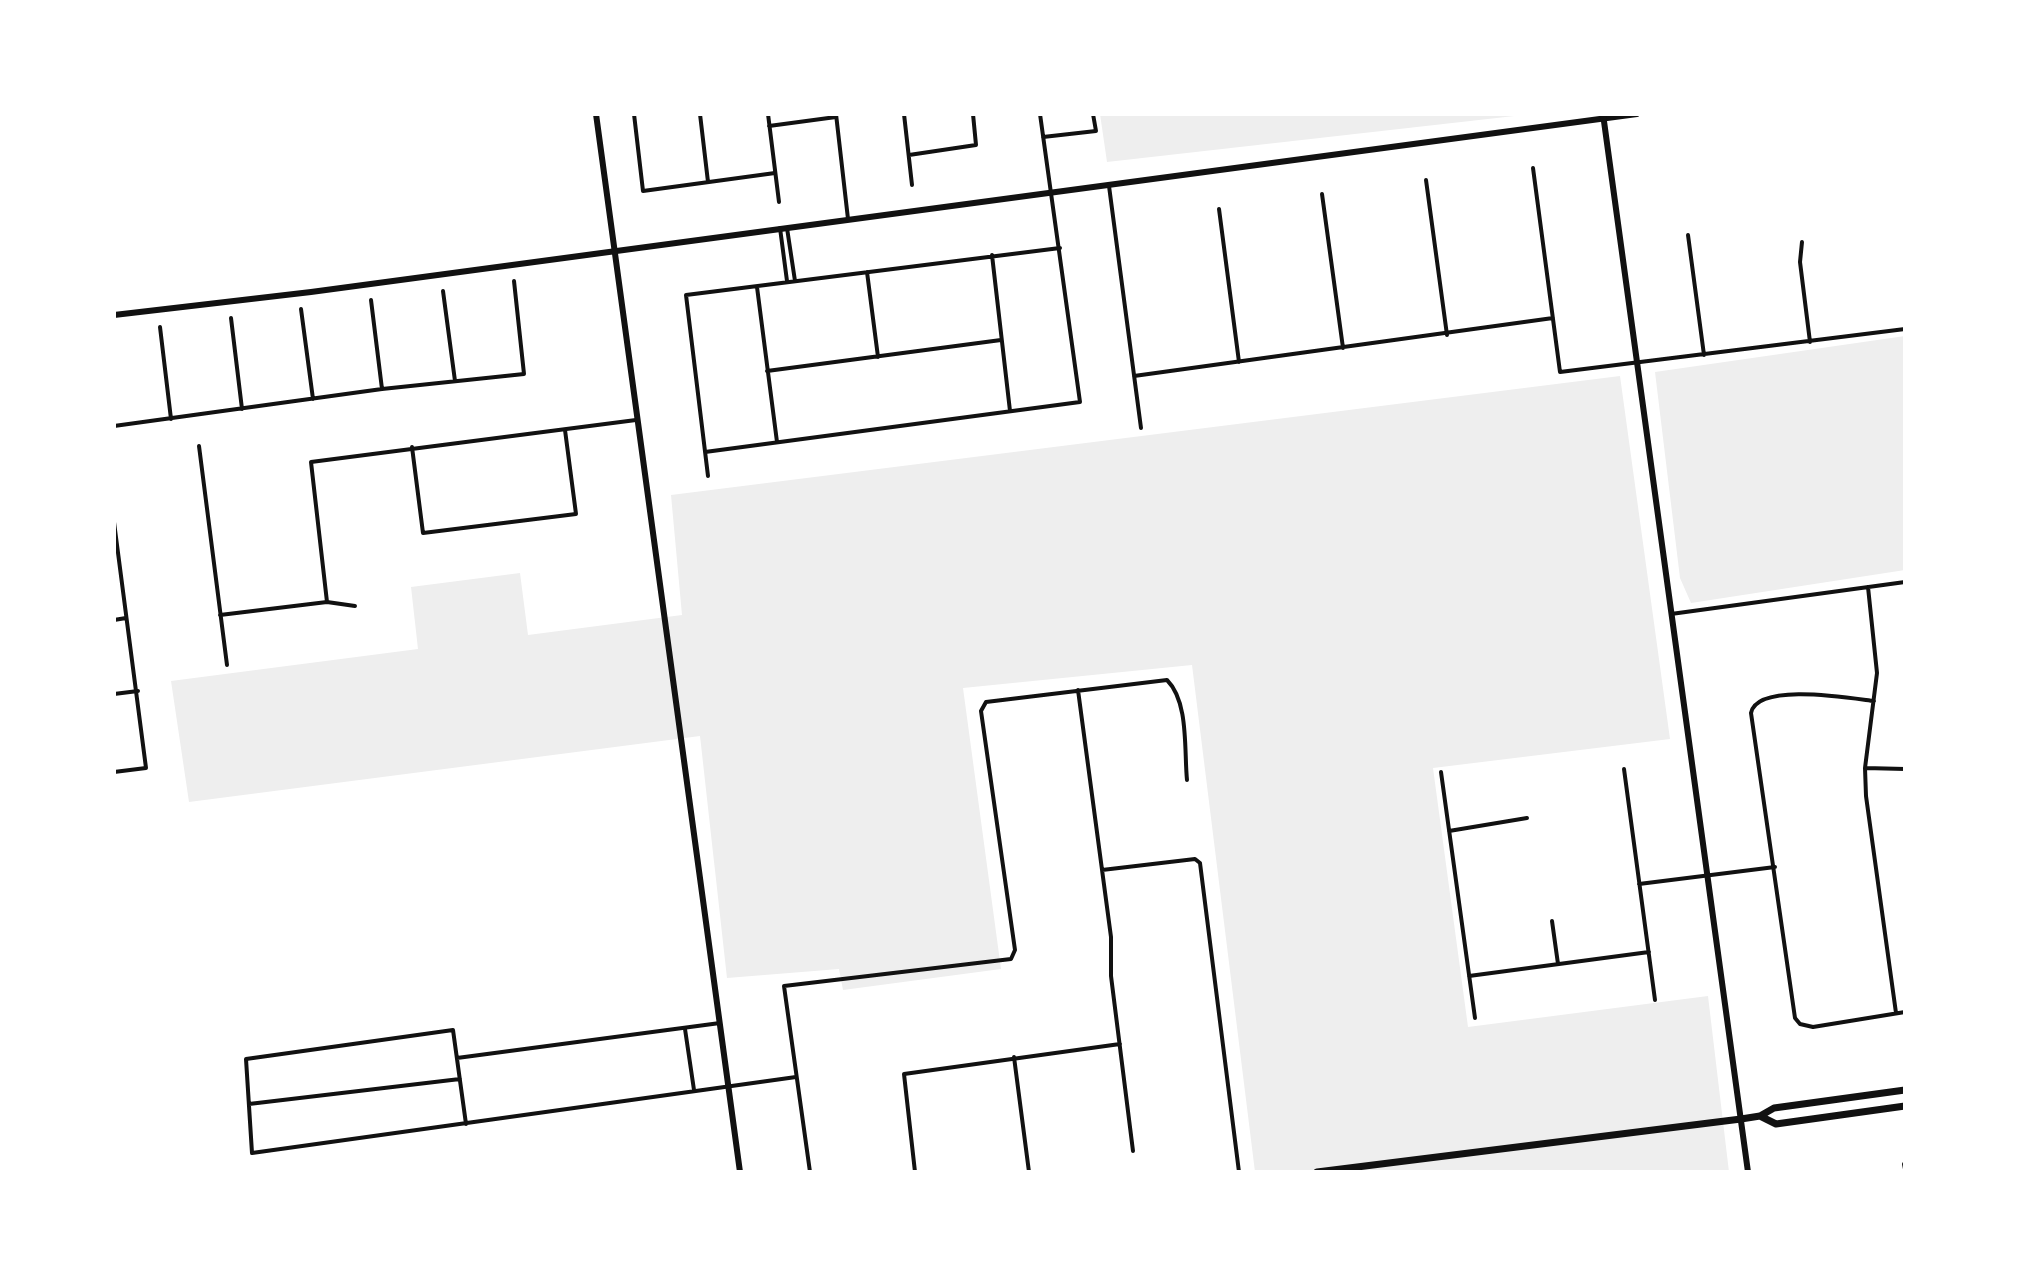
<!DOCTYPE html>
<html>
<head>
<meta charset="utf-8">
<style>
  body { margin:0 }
  #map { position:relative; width:2019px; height:1286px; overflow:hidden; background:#fff; font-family:Barlow,sans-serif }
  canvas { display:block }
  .frame { position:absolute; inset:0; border:116px solid #fff; pointer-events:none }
</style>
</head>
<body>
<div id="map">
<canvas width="2019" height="1286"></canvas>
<div class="frame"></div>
</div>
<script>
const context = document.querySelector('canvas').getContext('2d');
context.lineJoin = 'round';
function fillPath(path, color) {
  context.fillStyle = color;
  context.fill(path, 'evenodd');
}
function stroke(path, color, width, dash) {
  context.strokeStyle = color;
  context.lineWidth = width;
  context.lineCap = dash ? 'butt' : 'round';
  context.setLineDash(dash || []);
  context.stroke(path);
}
const green = new Path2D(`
  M 1100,114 L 1532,114 L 1107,162 Z
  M 1905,336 L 1905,570 L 1691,603 L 1680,578 L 1655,372 Z
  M 1620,376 L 1670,739 L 1433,768 L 1468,1027 L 1708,996 L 1729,1172 L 1255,1172 L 1192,665 L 963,688 L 1001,969 L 843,990 L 839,969 L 727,978 L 700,736 L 189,802 L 171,681 L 418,649 L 411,587 L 520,573 L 528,635 L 682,615 L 671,495 Z`);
const minor = new Path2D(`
  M 634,114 L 643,191 L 775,173
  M 700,114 L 708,182
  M 768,114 L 779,202
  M 836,114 L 848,219
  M 904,114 L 912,185
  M 769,126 L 836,117
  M 1043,137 L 1096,131 L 1093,114
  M 909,155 L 976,145 L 973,114
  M 1533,168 L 1560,372 L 1905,329
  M 1426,180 L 1447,335
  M 1109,186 L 1141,428
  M 1322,194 L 1343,348
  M 1219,209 L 1239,362
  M 780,228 L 787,281
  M 787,228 L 795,281
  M 1688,235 L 1704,355
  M 1802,242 L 1800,262 L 1810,342
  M 992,255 L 1010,411
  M 867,272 L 878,357
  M 757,287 L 777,442
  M 443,291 L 455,381
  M 371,300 L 382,389
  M 301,309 L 313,399
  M 231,318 L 242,409
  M 160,327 L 171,419
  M 767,371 L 1001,340
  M 1134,376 L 1553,318
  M 114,426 L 382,389 L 524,374 L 514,281
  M 199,446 L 227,665
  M 412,447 L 423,533 L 576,514 L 565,430
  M 705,452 L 1080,402 L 1040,114
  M 708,476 L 686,295 L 1060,248
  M 114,522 L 146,768 L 114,772
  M 1868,587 L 1877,673 L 1865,768 L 1866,796 L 1896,1013
  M 327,602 L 311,462 L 636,420
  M 1671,614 L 1905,582
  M 220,615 L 327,602 L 355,606
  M 114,620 L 126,618
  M 1078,690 L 1111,937 L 1111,976 L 1133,1151
  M 114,694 L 138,691
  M 1874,701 C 1850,698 1757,682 1751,713 L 1795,1018 L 1800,1024 L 1813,1027 L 1905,1012
  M 1865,768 L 1905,769
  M 1624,769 L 1655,1000
  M 1441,772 L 1475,1018
  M 1449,831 L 1527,818
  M 1102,870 L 1195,859 L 1200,863 L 1239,1172
  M 1639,884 L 1775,867
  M 1552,921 L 1558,964
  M 1469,976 L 1649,952
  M 685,1029 L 694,1090
  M 1014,1057 L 1029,1172
  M 457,1058 L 720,1023
  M 249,1104 L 460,1079
  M 466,1124 L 453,1030 L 246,1059 L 252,1153 C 434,1129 615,1101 796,1077
  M 1904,1164 L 1905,1169
  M 810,1172 L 784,986 L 1011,959 L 1015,950 L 981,711 L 986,702 L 1167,680 C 1189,702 1184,750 1187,780
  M 915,1172 L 904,1074 L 1120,1044`);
const tertiary = new Path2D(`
  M 114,315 L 311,292 L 1637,114`);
const secondary = new Path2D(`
  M 596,114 L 740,1172
  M 1603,114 L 1748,1172`);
const primary = new Path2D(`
  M 1760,1116 L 1776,1124 L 1905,1106
  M 1317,1172 L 1741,1119 L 1760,1116 L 1774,1108 L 1905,1090`);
fillPath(green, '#eee');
stroke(minor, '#111', 4);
stroke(tertiary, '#111', 6);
stroke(secondary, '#111', 6);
stroke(primary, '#111', 7);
</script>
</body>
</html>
